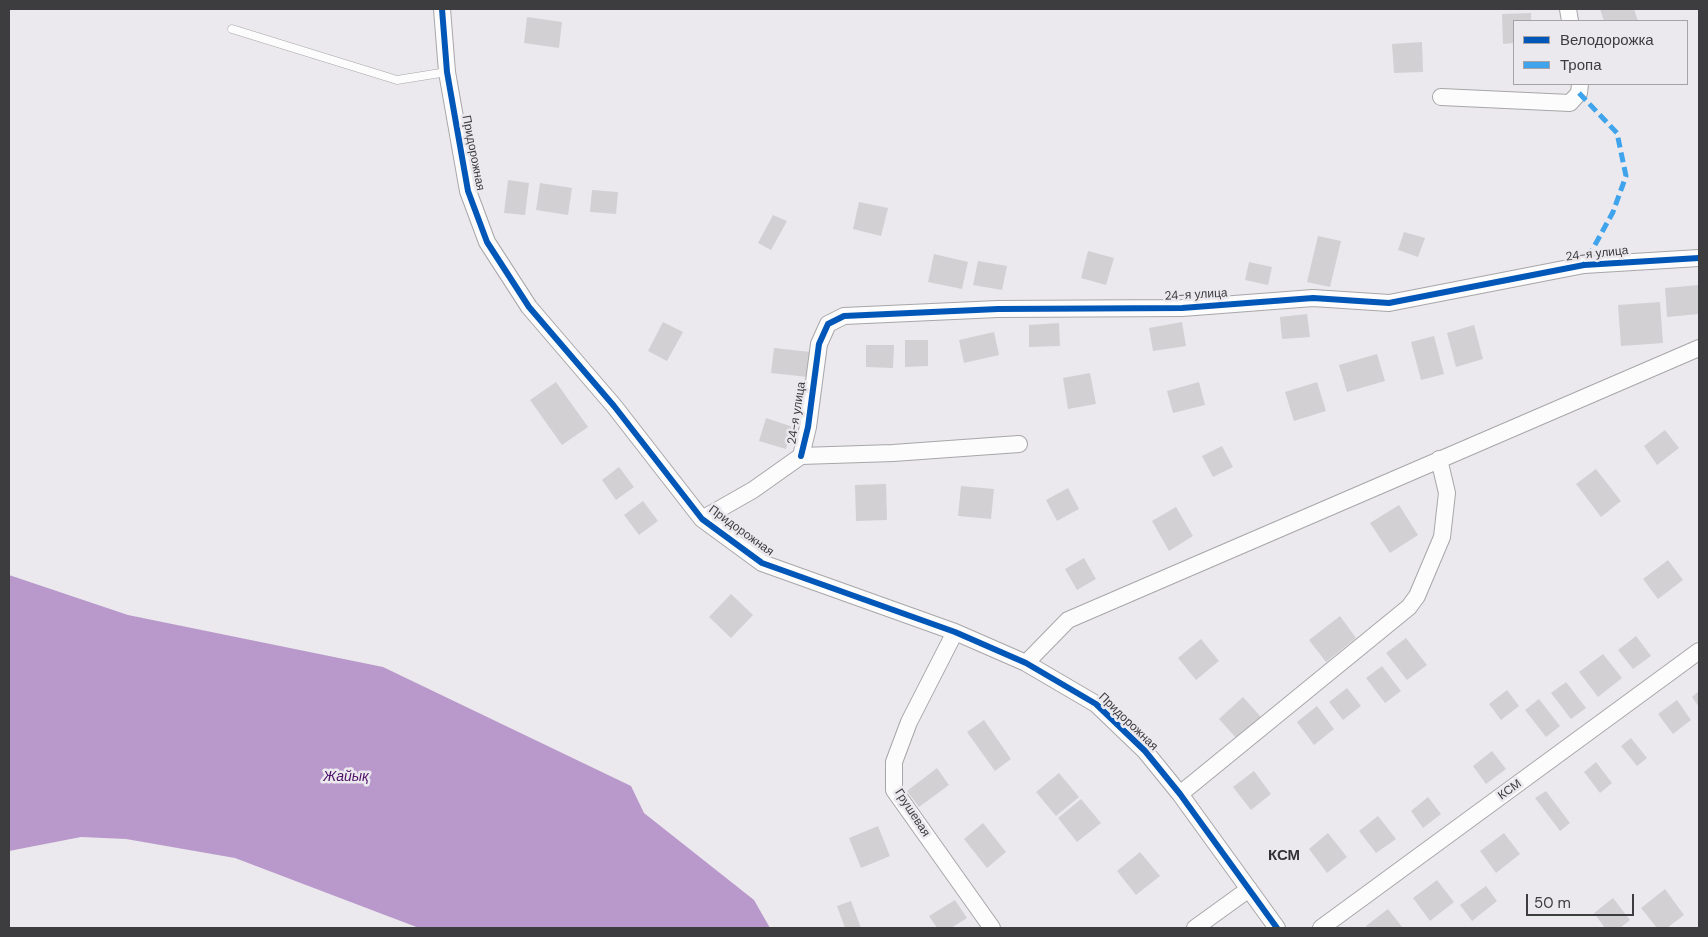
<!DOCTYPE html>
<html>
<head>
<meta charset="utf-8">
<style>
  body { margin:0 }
  #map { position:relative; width:1708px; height:937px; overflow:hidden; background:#ebe9ed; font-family:"DM Sans",sans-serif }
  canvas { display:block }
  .frame { position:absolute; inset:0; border:10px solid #3d3c3e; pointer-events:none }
  .legend { position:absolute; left:1513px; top:20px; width:175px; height:65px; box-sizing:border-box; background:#ebe8ee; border:1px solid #a5a3a8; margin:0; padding:6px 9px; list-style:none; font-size:15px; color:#3d3c3e }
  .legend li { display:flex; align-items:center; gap:10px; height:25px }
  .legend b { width:25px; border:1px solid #a5a3a8 }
  .scale { position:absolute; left:1526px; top:894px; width:108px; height:22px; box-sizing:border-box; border:2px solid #3d3c3e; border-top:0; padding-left:6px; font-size:15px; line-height:18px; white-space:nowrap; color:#3d3c3e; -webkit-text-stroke:4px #ebe8ee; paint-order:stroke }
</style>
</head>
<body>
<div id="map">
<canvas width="1708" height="937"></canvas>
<div class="frame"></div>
<ul class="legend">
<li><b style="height:6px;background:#0057b8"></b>Велодорожка</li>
<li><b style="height:6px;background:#3fa4ec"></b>Тропа</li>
</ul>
<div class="scale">50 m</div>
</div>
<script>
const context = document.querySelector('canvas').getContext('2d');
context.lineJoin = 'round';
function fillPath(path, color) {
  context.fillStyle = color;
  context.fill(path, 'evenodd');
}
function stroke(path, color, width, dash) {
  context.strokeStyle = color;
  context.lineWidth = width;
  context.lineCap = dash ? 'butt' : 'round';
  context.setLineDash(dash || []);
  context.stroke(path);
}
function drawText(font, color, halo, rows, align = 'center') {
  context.font = font + ' "DM Sans",sans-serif';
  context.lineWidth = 5;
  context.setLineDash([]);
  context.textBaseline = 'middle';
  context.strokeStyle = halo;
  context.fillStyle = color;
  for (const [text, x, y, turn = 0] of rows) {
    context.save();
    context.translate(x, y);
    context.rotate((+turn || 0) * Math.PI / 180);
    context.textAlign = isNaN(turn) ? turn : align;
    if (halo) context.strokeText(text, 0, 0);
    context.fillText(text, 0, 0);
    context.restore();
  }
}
const water = new Path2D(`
  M 9,575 L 128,615 L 383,667 L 631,786 L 644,813 L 754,900 L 770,928 L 419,928 L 235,858 L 126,839 L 81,837 L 9,851 Z`);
const building = new Path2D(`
  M 1600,9 L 1634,9 L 1638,21 L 1604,21 Z
  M 1531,13 L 1531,21 L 1514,21 L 1514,43 L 1503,44 L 1502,14 Z
  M 527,17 L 562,22 L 559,48 L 524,43 Z
  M 1422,42 L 1423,72 L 1394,73 L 1392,44 Z
  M 508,180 L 529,183 L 525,215 L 504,213 Z
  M 540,183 L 572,188 L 568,215 L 536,210 Z
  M 592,190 L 618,192 L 616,214 L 590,212 Z
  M 859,202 L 888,208 L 881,236 L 853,229 Z
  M 773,215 L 787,221 L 771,250 L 758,243 Z
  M 1404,232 L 1425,238 L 1418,257 L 1398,250 Z
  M 1318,236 L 1341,241 L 1330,287 L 1307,282 Z
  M 1088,251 L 1114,258 L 1106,285 L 1081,278 Z
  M 934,254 L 968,262 L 962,289 L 928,282 Z
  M 978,261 L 1007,266 L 1002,290 L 973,285 Z
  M 1249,262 L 1272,267 L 1268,285 L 1245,280 Z
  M 1699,285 L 1699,314 L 1667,317 L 1665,288 Z
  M 1660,302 L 1663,343 L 1621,346 L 1618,305 Z
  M 1307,314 L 1310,337 L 1282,339 L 1280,317 Z
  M 663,322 L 683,332 L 667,361 L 648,351 Z
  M 1182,322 L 1186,346 L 1153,351 L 1149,328 Z
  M 1059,323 L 1060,346 L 1029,347 L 1029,325 Z
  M 1474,325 L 1483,359 L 1456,367 L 1447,333 Z
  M 994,332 L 999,355 L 964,363 L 959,340 Z
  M 1434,336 L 1444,374 L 1421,380 L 1411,342 Z
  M 905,340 L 928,340 L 928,366 L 905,367 Z
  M 866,345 L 894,345 L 893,368 L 866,367 Z
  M 774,348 L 811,352 L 808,377 L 771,373 Z
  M 1377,354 L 1385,381 L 1347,392 L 1339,365 Z
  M 1090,373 L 1096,404 L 1068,409 L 1063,378 Z
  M 556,382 L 588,427 L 562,445 L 530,400 Z
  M 1199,382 L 1205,405 L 1173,413 L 1167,391 Z
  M 1317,382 L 1326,411 L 1294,421 L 1285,392 Z
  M 766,418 L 793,427 L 786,449 L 759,441 Z
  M 1665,430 L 1679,448 L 1657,465 L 1644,446 Z
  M 1222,446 L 1233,467 L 1213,477 L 1202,456 Z
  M 619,467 L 634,487 L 616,500 L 602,480 Z
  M 1596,469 L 1621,501 L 1601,517 L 1576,484 Z
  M 886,484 L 887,520 L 856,521 L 855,485 Z
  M 961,486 L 994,489 L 991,519 L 958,516 Z
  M 1068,488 L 1079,509 L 1057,521 L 1046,500 Z
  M 643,501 L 658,521 L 639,535 L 624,515 Z
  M 1399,505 L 1418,535 L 1390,553 L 1370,523 Z
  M 1176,507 L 1193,536 L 1169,551 L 1152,521 Z
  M 1084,558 L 1096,579 L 1077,590 L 1065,569 Z
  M 1668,560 L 1683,580 L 1658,599 L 1643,579 Z
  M 731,594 L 753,615 L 731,638 L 709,617 Z
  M 1340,616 L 1356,638 L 1326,662 L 1309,640 Z
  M 1636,636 L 1651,656 L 1633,669 L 1618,650 Z
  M 1406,638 L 1427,665 L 1407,680 L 1386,653 Z
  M 1201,639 L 1219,661 L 1196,680 L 1178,658 Z
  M 1603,654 L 1622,678 L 1598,697 L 1579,672 Z
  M 1382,666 L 1401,691 L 1385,703 L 1366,678 Z
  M 1566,682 L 1586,708 L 1571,719 L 1551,693 Z
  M 1347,688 L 1361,706 L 1343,720 L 1329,702 Z
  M 1507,690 L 1519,706 L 1501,720 L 1489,704 Z
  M 1699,691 L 1699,707 L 1692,697 Z
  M 1243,697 L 1261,717 L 1237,739 L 1219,719 Z
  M 1539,699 L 1560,726 L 1546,737 L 1525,710 Z
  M 1677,700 L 1691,720 L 1673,734 L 1658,714 Z
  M 1317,706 L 1334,729 L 1314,745 L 1297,722 Z
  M 984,720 L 1011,759 L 995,771 L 967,732 Z
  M 1631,738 L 1647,758 L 1637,766 L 1621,746 Z
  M 1492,751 L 1506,769 L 1486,784 L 1473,766 Z
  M 1596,762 L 1612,783 L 1600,793 L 1584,772 Z
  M 937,768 L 949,785 L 919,807 L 907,791 Z
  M 1254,771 L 1271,794 L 1251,810 L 1233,787 Z
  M 1059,773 L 1079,797 L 1056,816 L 1036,792 Z
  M 1546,791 L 1570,823 L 1560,831 L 1535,798 Z
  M 1428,797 L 1441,814 L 1423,828 L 1411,811 Z
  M 1081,799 L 1101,823 L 1077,842 L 1058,818 Z
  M 1378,816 L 1396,839 L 1376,853 L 1359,831 Z
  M 983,823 L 1006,852 L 987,868 L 964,839 Z
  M 878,826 L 890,856 L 861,868 L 849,838 Z
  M 1328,833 L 1347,857 L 1327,873 L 1309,849 Z
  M 1504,833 L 1520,854 L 1496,873 L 1480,851 Z
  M 1140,852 L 1160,876 L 1136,895 L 1117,871 Z
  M 1437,880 L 1454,902 L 1430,921 L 1413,898 Z
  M 1486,886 L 1497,901 L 1472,921 L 1460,905 Z
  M 1665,889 L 1684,915 L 1667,928 L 1657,928 L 1641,908 Z
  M 1613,898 L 1630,920 L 1620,928 L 1605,928 L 1594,913 Z
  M 955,900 L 967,918 L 951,928 L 937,928 L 929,916 Z
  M 851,901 L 861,928 L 845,928 L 837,906 Z
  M 1388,909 L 1403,928 L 1368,928 L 1366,926 Z`);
const service = new Path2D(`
  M 232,29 L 397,80 L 447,72`);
const minor = new Path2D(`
  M 442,9 L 447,72 L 468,191 L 487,242 L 529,307 L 614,406 L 702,519 L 762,563 L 955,632 L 1026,663 L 1096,704 L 1145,751 L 1180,794 L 1277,928
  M 1568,9 L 1570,21
  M 1441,97 L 1570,103 L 1579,93 L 1580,84
  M 801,456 L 808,427 L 819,344 L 828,324 L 844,316 L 998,309 L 1182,308 L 1313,298 L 1389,303 L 1584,265 L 1699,258
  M 702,519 L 753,490 L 801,456 L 893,453 L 1019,444
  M 955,632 L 909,722 L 894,762 L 894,790 L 992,928
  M 1026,663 L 1068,620 L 1699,348
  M 1180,794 L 1409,607 L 1417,596 L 1442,537 L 1447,493 L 1439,459
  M 1195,928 L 1249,889
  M 1321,928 L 1699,651`);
const quiet = new Path2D(`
  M 1579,93 L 1617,133 L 1626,176 L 1613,212 L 1584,265`);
const cycleway = new Path2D(`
  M 442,9 L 447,72 L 468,191 L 487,242 L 529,307 L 614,406 L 702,519 L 762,563 L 955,632 L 1026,663 L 1096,704 L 1145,751 L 1180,794 L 1277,928
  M 801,456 L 808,427 L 819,344 L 828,324 L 844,316 L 998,309 L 1182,308 L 1313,298 L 1389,303 L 1584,265 L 1699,258`);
const streetNames = [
  ["Придорожная",473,153,79],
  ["24-я улица",1597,254,-6],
  ["24-я улица",1196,295,-3],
  ["24-я улица",797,413,-81],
  ["Придорожная",741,531,36],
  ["Придорожная",1128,722,44],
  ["КСМ",1510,790,-36],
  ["Грушевая",912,813,57]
];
const waterNames = [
  ["Жайық",346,777]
];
const quarterNames = [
  ["КСМ",1284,856]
];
fillPath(water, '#b999cb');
fillPath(building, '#d2d0d3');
stroke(service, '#a7a6a9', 9);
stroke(minor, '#a7a6a9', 18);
stroke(service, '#fcfcfc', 8);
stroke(minor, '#fcfcfc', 16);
stroke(quiet, '#3fa4ec', 5, [10, 5]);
stroke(cycleway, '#0057b8', 6);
drawText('12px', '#3d3c3e', '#ebe8ee', streetNames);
drawText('italic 14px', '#4d1168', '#ebe8ee', waterNames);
drawText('bold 15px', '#353237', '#ebe8ee', quarterNames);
</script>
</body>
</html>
